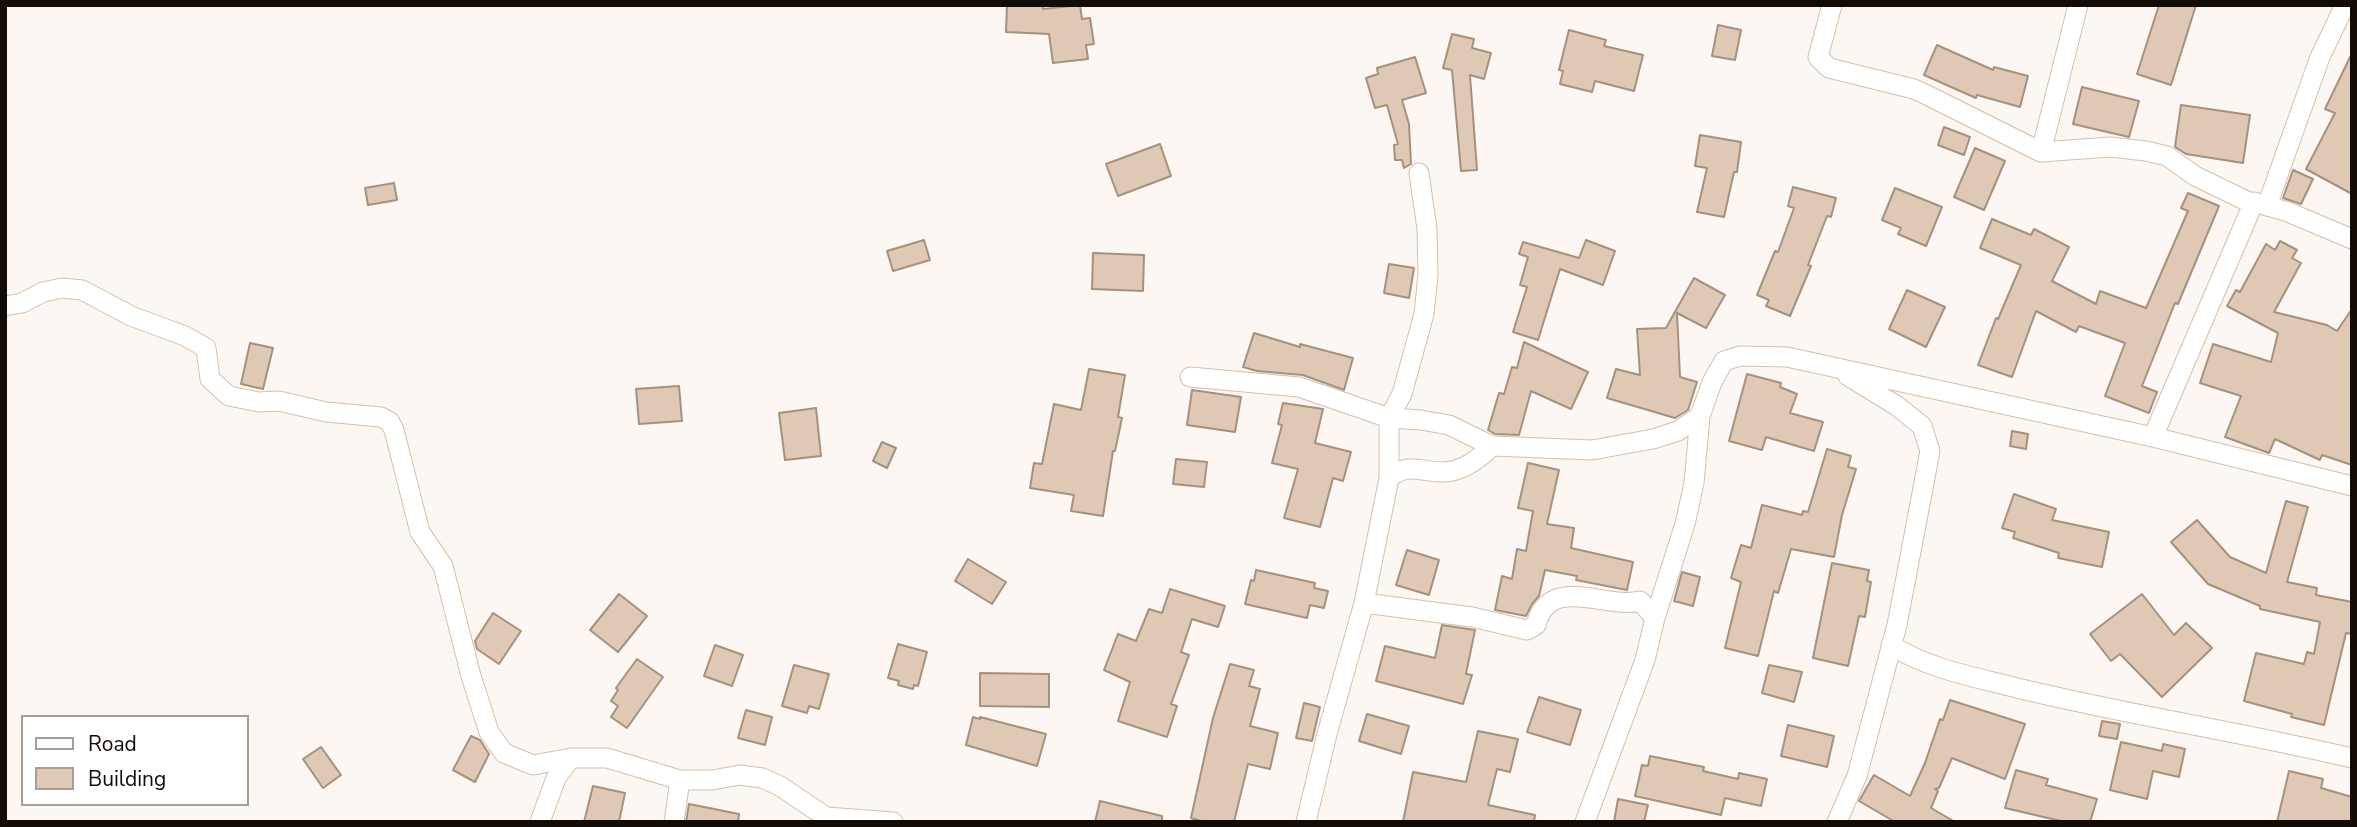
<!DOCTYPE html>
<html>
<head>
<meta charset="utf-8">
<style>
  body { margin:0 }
  #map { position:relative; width:2357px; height:827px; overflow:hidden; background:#fcf7f3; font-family:"Nunito Sans",sans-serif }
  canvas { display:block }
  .frame { position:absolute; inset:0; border:7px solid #130c06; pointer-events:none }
  .legend { position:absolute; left:21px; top:715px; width:228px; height:91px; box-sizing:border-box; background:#fff; border:2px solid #a19e9b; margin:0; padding:9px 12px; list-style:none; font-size:21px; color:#130c06 }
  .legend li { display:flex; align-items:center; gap:14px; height:35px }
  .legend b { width:35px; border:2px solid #a19e9b }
</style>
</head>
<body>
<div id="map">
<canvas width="2357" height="827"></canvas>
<div class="frame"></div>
<ul class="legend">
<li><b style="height:9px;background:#fff"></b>Road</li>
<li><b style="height:19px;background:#dfc9b5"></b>Building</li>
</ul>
</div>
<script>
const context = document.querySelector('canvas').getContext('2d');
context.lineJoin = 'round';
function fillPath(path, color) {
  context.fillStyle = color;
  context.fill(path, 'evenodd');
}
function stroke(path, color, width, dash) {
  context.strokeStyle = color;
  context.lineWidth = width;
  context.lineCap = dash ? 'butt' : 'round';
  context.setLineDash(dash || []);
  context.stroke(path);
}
const building = new Path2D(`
  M 1007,5 L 1043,5 L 1043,9 L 1080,5 L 1082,19 L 1090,18 L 1094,44 L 1086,45 L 1088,59 L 1053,63 L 1049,34 L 1006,32 Z
  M 2159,5 L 2196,5 L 2171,85 L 2137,74 Z
  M 1718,25 L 1741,30 L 1735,60 L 1712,56 Z
  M 1569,30 L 1606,40 L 1604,46 L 1643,55 L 1634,91 L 1595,81 L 1592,92 L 1560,84 L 1563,71 L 1559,70 Z
  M 1452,34 L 1474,39 L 1472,48 L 1491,53 L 1484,79 L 1470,75 L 1477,170 L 1461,171 L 1452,70 L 1443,68 Z
  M 1937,45 L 1993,70 L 1994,67 L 2028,76 L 2020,107 L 1977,95 L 1976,98 L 1924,75 Z
  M 2352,53 L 2352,194 L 2306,169 L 2335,113 L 2325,109 Z
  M 1415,57 L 1426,93 L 1402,100 L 1409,124 L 1411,164 L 1404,168 L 1402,160 L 1395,160 L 1394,145 L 1398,144 L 1387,105 L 1375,108 L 1366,78 L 1378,74 L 1377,68 Z
  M 2082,87 L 2139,101 L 2129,137 L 2073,124 Z
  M 2181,105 L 2250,115 L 2243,163 L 2186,154 L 2175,147 Z
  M 1944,127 L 1970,137 L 1964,155 L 1938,145 Z
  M 1700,135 L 1741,142 L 1737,172 L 1734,172 L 1724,217 L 1697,212 L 1707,168 L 1695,166 Z
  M 1160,144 L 1171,176 L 1118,196 L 1106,164 Z
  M 1975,148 L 2005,161 L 1984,210 L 1954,197 Z
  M 2293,170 L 2313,179 L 2301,204 L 2283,198 Z
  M 394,183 L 397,200 L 368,205 L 365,188 Z
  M 1793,187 L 1836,198 L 1831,217 L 1827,216 L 1808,265 L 1811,266 L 1790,316 L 1766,306 L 1769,300 L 1757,295 L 1775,251 L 1778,252 L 1794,208 L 1788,206 Z
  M 1895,188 L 1942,207 L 1926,246 L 1898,234 L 1901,228 L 1882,220 Z
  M 2188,193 L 2219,206 L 2178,304 L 2175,303 L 2142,386 L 2157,392 L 2149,413 L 2105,396 L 2125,343 L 2079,326 L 2076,332 L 2036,311 L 2012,377 L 1978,365 L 1996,318 L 1998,319 L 2021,265 L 1980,248 L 1992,219 L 2031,235 L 2034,229 L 2069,247 L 2052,281 L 2096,304 L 2100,291 L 2146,308 L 2188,211 L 2181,208 Z
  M 924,240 L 930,260 L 893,271 L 887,251 Z
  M 1586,240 L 1615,251 L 1603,285 L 1560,269 L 1538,340 L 1513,332 L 1527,287 L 1520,285 L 1528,257 L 1519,254 L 1523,242 L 1579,258 Z
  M 2280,241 L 2297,250 L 2292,258 L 2301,263 L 2274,312 L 2327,325 L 2337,331 L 2352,309 L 2352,465 L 2322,455 L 2320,460 L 2275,439 L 2269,453 L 2225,437 L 2241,396 L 2200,383 L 2213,344 L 2271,362 L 2278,333 L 2227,306 L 2236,290 L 2240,292 L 2266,244 L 2275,250 Z
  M 1093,253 L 1144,255 L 1143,291 L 1092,289 Z
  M 1389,264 L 1414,268 L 1409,298 L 1384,293 Z
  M 1694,278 L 1725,295 L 1706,328 L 1677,313 L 1680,377 L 1697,382 L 1688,410 L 1675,418 L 1607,398 L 1616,369 L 1640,375 L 1637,329 L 1666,328 Z
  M 1907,290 L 1945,307 L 1926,347 L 1889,329 Z
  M 1254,333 L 1300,347 L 1300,344 L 1353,358 L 1344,390 L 1303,375 L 1257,371 L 1243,367 Z
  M 1524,342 L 1588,372 L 1571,409 L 1531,391 L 1519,435 L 1495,434 L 1488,430 L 1499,393 L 1504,394 L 1512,367 L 1517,368 Z
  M 250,343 L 273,348 L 263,389 L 241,384 Z
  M 1089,369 L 1125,375 L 1118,417 L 1122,418 L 1115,451 L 1113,451 L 1103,516 L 1071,511 L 1074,495 L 1030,488 L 1034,463 L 1042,464 L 1054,404 L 1081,410 Z
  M 1747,374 L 1781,383 L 1780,387 L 1797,394 L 1790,413 L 1823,422 L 1814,451 L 1766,437 L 1762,450 L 1729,441 Z
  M 679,386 L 682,421 L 639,424 L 636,389 Z
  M 1192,390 L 1241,397 L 1235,432 L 1187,425 Z
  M 1283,403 L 1323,409 L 1315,443 L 1351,452 L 1343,481 L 1333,478 L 1320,527 L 1284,518 L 1298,469 L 1272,463 L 1282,425 L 1278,424 Z
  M 816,408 L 821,456 L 785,460 L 779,413 Z
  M 2012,431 L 2028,434 L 2026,449 L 2010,446 Z
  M 882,442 L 896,448 L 887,468 L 873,461 Z
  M 1827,449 L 1851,456 L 1848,467 L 1856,469 L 1842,515 L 1834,557 L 1791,549 L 1778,593 L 1774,591 L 1758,656 L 1725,648 L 1741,582 L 1731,578 L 1741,545 L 1751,548 L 1762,505 L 1802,515 L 1803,511 L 1808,512 Z
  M 1176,459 L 1207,462 L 1204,487 L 1173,484 Z
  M 1528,463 L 1559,470 L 1547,524 L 1574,528 L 1571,548 L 1633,562 L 1627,590 L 1576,580 L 1577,576 L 1545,570 L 1539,596 L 1532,604 L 1526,616 L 1495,610 L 1502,576 L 1512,579 L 1517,549 L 1526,551 L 1533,511 L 1518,508 Z
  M 2014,494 L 2056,509 L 2052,520 L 2109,532 L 2102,567 L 2058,558 L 2059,553 L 2013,538 L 2015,532 L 2002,528 Z
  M 2286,501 L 2308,507 L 2287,582 L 2317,588 L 2316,595 L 2352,602 L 2352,634 L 2346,633 L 2324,725 L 2291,717 L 2292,714 L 2244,701 L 2256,653 L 2304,664 L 2307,652 L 2314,654 L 2320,622 L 2260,609 L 2260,606 L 2208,584 L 2171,542 L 2197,520 L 2230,557 L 2266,573 Z
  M 1407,550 L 1439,560 L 1429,595 L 1396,585 Z
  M 968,559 L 1006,582 L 992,604 L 955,581 Z
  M 1832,563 L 1869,570 L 1867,581 L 1871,582 L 1865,617 L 1859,616 L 1848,666 L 1813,658 Z
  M 1256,570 L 1315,583 L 1314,588 L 1328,591 L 1324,608 L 1310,605 L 1307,618 L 1245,604 L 1251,580 L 1254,581 Z
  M 1682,572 L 1700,577 L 1693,606 L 1674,601 Z
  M 1170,589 L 1225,606 L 1218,627 L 1192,619 L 1181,652 L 1189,655 L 1171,704 L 1177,706 L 1167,737 L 1118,721 L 1130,682 L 1104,670 L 1118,634 L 1136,641 L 1149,609 L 1162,613 Z
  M 619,594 L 647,616 L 618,652 L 590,630 Z
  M 2142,594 L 2174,635 L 2186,623 L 2212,648 L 2162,697 L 2120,654 L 2111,661 L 2090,634 Z
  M 493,613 L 521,631 L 499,664 L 477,649 L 475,641 Z
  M 1442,625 L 1475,630 L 1466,674 L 1472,675 L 1463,704 L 1376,681 L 1385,646 L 1435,658 Z
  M 898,644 L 927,652 L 918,686 L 914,685 L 913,689 L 898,685 L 899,681 L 888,678 Z
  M 715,645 L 743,655 L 732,686 L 704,676 Z
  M 637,659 L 663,677 L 627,728 L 611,717 L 618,706 L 611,701 L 618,690 L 616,688 Z
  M 1230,664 L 1254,670 L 1249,686 L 1260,689 L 1250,726 L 1278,733 L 1270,769 L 1248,764 L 1234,822 L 1204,822 L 1191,818 L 1213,718 Z
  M 794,665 L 829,674 L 819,709 L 809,706 L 807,713 L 782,706 Z
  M 1769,665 L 1802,672 L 1794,702 L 1762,693 Z
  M 980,673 L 1049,674 L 1049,707 L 980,706 Z
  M 1539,697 L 1581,710 L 1570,745 L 1527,732 Z
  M 1950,700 L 2025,724 L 2005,779 L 1952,758 L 1939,788 L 1935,789 L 1938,791 L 1931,808 L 1955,822 L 1895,822 L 1859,801 L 1874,775 L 1910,796 L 1925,763 L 1940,719 L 1943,720 Z
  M 1304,703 L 1320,707 L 1312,741 L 1296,738 Z
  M 746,710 L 772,717 L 765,745 L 738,738 Z
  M 1367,714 L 1409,726 L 1401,754 L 1359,741 Z
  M 973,717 L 980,719 L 980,717 L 1046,734 L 1037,766 L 966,745 Z
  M 2102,721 L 2120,724 L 2117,739 L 2099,736 Z
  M 1788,725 L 1834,736 L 1827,767 L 1781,756 Z
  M 1478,731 L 1518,739 L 1510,772 L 1497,769 L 1488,805 L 1535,815 L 1534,822 L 1403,822 L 1413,772 L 1466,782 Z
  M 471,736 L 480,740 L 489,754 L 475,782 L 453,770 Z
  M 2121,742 L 2162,751 L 2163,744 L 2185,749 L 2179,777 L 2153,771 L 2147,799 L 2110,790 Z
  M 321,747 L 341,775 L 323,788 L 303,759 Z
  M 1650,756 L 1704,767 L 1703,771 L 1738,779 L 1739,773 L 1767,779 L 1761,806 L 1725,798 L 1721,815 L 1635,796 L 1642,765 L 1648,766 Z
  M 2016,770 L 2048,779 L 2046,785 L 2097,799 L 2090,822 L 2065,822 L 2005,808 Z
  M 2289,771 L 2323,779 L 2321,788 L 2352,797 L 2352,822 L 2277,822 Z
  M 593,786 L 625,793 L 619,822 L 584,822 Z
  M 1618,799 L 1648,805 L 1644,822 L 1614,822 Z
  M 1100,801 L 1162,816 L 1162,822 L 1095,822 Z
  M 689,804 L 739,814 L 738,822 L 686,822 Z`);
const minor = new Path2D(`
  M 1832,5 L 1818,57 L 1829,68 L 1914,89 L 1931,97 L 2041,152 L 2110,147 L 2146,151 L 2167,156 L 2195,176 L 2253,204 L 2254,202 L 2288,212 L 2352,239
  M 2041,152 L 2078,5
  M 2267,206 L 2320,57 L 2345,5
  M 5,306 L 22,303 L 43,292 L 62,288 L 82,290 L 131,316 L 185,336 L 206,348 L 210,379 L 229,396 L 259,402 L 279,401 L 326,412 L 381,417 L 390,422 L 394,430 L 420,532 L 443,566 L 471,676 L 489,732 L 504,753 L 533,765 L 571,758 L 607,758 L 680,780 L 712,780 L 740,775 L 762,778 L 780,786 L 826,817 L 893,822
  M 1190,377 L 1299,387 L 1389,418 L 1421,420 L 1449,425 L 1492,446 L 1592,450 L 1653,439 L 1678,431 L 1700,416
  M 2153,437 L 2253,204
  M 1389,478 C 1408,462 1420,472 1443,472 C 1461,472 1479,459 1492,446
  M 1364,603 L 1472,617 L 1527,630 L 1536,625 C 1549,573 1607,610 1640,601 L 1655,618
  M 1891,645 C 1928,669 1975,677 2017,688 C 2128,715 2241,732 2352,758
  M 540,822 L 556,778 L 571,758
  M 674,822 L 680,780
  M 1306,822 L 1327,734 L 1364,603 L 1389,478 L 1389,418 L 1402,394 L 1424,314 L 1428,275 L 1427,229 L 1419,173
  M 1585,822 L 1645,660 L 1655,618 L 1685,524 L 1694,483 L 1700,416 L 1712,382 L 1724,361 L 1740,356 L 1787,357 L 2153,437 L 2352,486
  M 1837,822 L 1857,776 L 1897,625 L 1930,451 L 1922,426 L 1897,406 L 1848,376`);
fillPath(building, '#dfc9b5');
stroke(building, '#a5917d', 2);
stroke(minor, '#d5bfab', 21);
stroke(minor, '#fff', 19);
</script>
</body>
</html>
